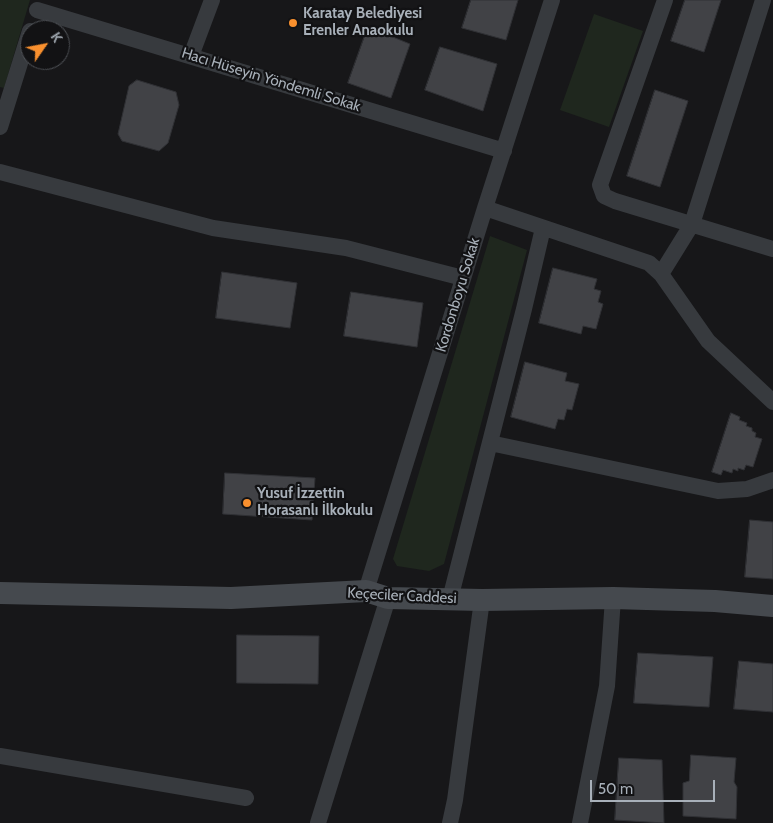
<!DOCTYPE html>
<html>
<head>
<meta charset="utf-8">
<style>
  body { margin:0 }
  #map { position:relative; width:773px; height:823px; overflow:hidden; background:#171719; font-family:Cabin,sans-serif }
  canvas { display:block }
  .north { position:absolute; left:20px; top:20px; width:50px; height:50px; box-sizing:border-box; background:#121214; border:1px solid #4e5156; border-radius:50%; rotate:57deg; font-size:14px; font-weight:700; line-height:20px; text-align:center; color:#a8b0b9 }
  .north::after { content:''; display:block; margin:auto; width:18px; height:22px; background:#f9902e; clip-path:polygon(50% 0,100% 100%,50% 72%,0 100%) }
  .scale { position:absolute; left:590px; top:780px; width:125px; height:22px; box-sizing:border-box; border:2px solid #a8b0b9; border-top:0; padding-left:6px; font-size:15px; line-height:18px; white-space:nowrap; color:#a8b0b9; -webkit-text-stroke:4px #121214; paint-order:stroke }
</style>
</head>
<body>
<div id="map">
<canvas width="773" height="823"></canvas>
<div class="north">K</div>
<div class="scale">50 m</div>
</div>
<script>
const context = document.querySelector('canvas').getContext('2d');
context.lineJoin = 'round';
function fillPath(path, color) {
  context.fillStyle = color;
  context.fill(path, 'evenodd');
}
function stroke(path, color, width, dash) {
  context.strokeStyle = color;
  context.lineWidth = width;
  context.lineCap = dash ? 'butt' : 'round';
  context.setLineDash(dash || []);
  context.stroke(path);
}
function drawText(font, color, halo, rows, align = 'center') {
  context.font = font + ' Cabin,sans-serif';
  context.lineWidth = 4.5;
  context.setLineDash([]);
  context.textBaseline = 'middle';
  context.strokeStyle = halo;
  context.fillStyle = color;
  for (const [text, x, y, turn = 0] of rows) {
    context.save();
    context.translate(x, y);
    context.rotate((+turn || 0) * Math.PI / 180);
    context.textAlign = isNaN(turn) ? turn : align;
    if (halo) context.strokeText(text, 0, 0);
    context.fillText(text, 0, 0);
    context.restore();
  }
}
const green = new Path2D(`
  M 0,0 L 30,0 L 4,88 L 0,87 Z
  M 594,14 L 643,31 L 609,127 L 560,110 Z
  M 490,236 L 527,250 L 444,564 L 429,571 L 397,566 L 393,559 Z`);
const building = new Path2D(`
  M 471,0 L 518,0 L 506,40 L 462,28 Z
  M 685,0 L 721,0 L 704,52 L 671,41 Z
  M 368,27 L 410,44 L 391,98 L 348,83 Z
  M 440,47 L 497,64 L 483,111 L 425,90 Z
  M 137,80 L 176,92 L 179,105 L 168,143 L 159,151 L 122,141 L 118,134 L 129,86 Z
  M 655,90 L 688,101 L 660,187 L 627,176 Z
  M 553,268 L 597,279 L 594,289 L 601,291 L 598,302 L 603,304 L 596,329 L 583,326 L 581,334 L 539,323 Z
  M 222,272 L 297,283 L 290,328 L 216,318 Z
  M 351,292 L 423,303 L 417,347 L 344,336 Z
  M 525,362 L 567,373 L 565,381 L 579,384 L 572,410 L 567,409 L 564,420 L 558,419 L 555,429 L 511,417 Z
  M 731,413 L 740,417 L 739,420 L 747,423 L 746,426 L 752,428 L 752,431 L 756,433 L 755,437 L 762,439 L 753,467 L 746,465 L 744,470 L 738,468 L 738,471 L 733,469 L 732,473 L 723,470 L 721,475 L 712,472 Z
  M 225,473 L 315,478 L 312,520 L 223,514 Z
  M 750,520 L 773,522 L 773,579 L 745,577 Z
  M 237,635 L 319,636 L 318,684 L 237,683 Z
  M 638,653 L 713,657 L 709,707 L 634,703 Z
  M 739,661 L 773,664 L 773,712 L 734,709 Z
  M 691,755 L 736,758 L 734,782 L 737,787 L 736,819 L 683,816 L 683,783 L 689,781 Z
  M 619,758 L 662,760 L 664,823 L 615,820 Z`);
const street = new Path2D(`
  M 665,0 L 600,185 L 604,196 L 615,201 L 773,249
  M 37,10 L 504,151
  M 191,56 L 212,0
  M 0,127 L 30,31
  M 0,172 L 213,228 L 346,248 L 463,278
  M 485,208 L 649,263 L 661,274 L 708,341 L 773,402
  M 661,274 L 692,224 L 763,0
  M 490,443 L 718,491 L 747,489 L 773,480
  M 366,591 L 485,208 L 552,0
  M 450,599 L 524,309 L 543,228
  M 0,756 L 246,798
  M 318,823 L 388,598
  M 450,823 L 455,800 L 482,600
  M 580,823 L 607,686 L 613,598`);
const secondary = new Path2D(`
  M 0,593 L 231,598 L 366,591 L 388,598 L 482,600 L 613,598 L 715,601 L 773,606`);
const markers = [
  [293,23,5,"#f9902e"],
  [247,503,5,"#f9902e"]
];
const poiNames = [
  ["Karatay Belediyesi",303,14],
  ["Erenler Anaokulu",303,31],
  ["Yusuf İzzettin",257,494],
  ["Horasanlı İlkokulu",257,511]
];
const streetNames = [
  ["Hacı Hüseyin Yöndemli Sokak",271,80,17],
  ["Kordonboyu Sokak",458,295,-73],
  ["Keçeciler Caddesi",402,596,3]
];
fillPath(green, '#1f271e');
fillPath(building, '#414246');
stroke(building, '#303135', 1);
stroke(street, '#373a3e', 16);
stroke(secondary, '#45494e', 22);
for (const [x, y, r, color] of markers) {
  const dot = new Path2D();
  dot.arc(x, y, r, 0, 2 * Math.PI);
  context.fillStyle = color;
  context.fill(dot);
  stroke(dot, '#121214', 2);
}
drawText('bold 15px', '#a8b0b9', '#121214', poiNames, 'left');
drawText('15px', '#a8b0b9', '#121214', streetNames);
</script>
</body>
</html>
